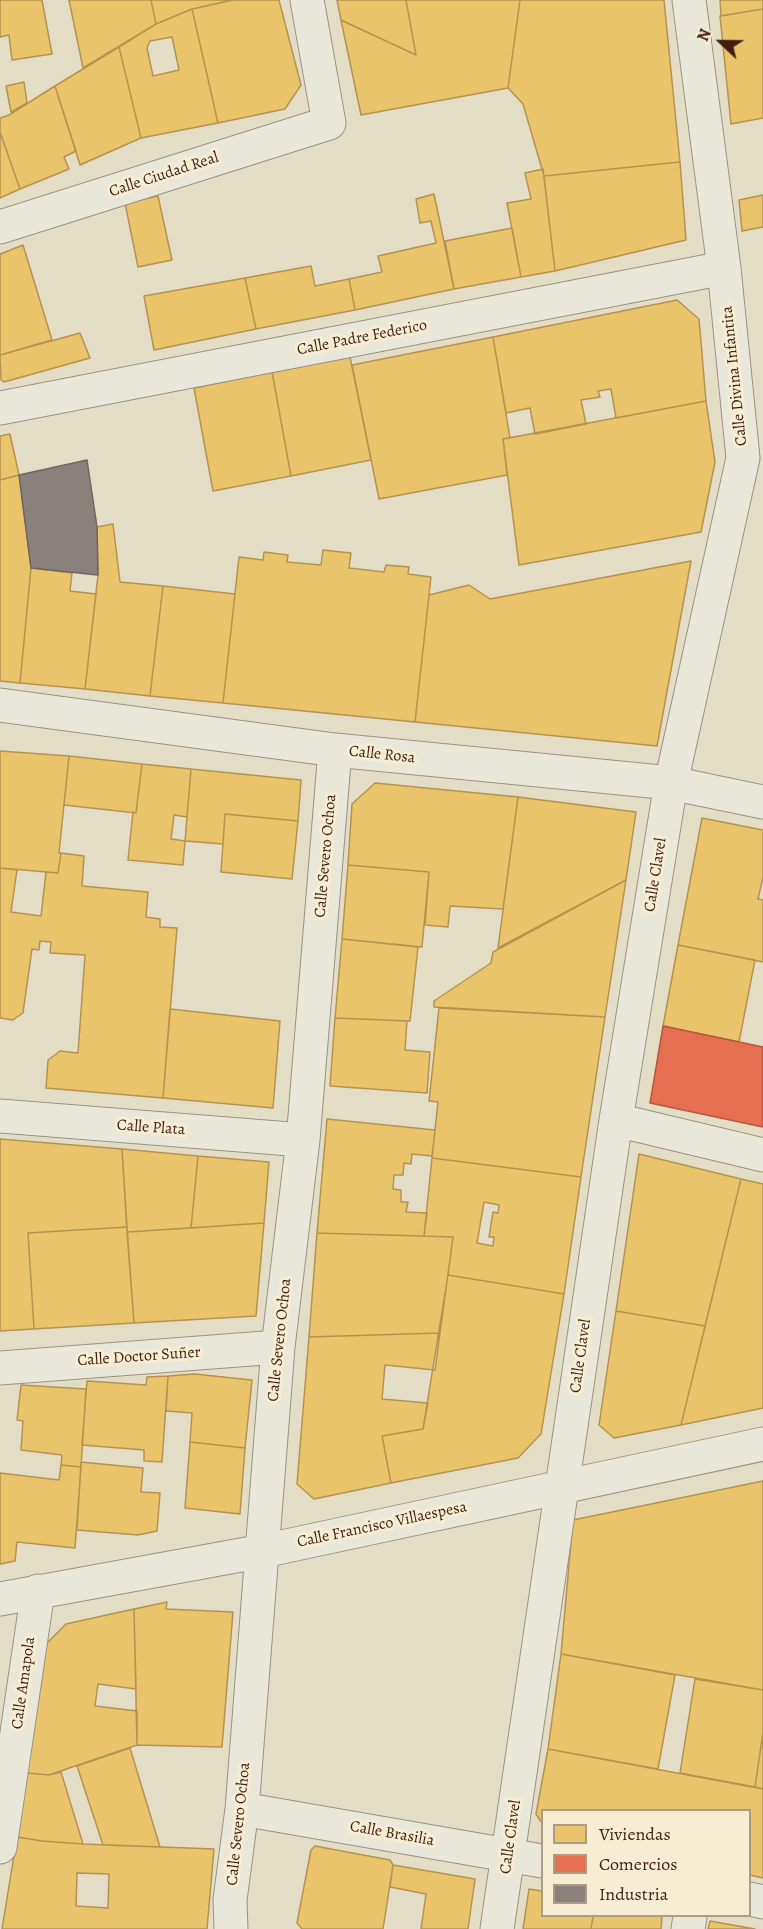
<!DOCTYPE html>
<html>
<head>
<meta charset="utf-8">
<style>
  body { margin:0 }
  #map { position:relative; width:763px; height:1929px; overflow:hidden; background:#e4ddc6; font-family:Alegreya,serif }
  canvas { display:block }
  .legend { position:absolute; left:541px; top:1809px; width:210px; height:108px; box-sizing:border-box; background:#f6edd2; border:2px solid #ad9b85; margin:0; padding:8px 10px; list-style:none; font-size:18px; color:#401f12 }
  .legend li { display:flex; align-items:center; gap:12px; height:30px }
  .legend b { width:30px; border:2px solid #ad9b85 }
  .north { position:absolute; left:691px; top:12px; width:60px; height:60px; -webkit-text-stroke:4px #f6edd2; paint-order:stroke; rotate:292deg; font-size:16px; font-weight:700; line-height:24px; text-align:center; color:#401f12 }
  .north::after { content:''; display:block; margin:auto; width:21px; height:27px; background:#401f12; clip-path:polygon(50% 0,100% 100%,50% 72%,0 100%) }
</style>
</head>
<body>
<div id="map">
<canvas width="763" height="1929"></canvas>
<ul class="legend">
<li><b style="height:16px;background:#e9c46a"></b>Viviendas</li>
<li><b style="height:16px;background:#e76f51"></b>Comercios</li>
<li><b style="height:16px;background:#8a817c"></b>Industria</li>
</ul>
<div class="north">N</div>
</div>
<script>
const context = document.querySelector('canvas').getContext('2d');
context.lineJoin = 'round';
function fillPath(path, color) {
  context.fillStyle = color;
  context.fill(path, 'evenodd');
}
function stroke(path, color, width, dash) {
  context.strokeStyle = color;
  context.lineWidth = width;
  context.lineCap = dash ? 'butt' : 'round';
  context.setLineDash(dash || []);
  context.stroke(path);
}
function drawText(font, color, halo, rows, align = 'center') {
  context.font = font + ' Alegreya,serif';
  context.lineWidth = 6;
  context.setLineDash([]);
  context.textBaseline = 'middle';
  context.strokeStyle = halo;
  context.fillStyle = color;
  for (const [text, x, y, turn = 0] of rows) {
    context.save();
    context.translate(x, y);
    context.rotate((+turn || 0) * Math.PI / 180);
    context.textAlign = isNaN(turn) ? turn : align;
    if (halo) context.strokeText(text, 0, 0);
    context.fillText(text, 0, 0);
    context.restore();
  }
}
const homes = new Path2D(`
  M 0,0 L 42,0 L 52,54 L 12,60 L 9,35 L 0,37 Z
  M 69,0 L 151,0 L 156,24 L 83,68 Z
  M 151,0 L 233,0 L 192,9 L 156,24 Z
  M 233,0 L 279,0 L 301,85 L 285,109 L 218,123 L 192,9 Z
  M 337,0 L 406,0 L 416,55 L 341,20 Z
  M 406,0 L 520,0 L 508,88 L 361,115 L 341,20 L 416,55 Z
  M 520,0 L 664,0 L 680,162 L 544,176 L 523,104 L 508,88 Z
  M 720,0 L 763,0 L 763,9 L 721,16 Z
  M 192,9 L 218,123 L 141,138 L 119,47 L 156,24 ZM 172,37 L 179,70 L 153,76 L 147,48 L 150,41 Z
  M 763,9 L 763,118 L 731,124 L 720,16 Z
  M 119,47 L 141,138 L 80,165 L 55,86 Z
  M 24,82 L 27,103 L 11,112 L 6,86 Z
  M 55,86 L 76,151 L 64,157 L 69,169 L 20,189 L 0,132 L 0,118 L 9,115 Z
  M 0,132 L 20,189 L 0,198 Z
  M 680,162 L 686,240 L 555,271 L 544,176 Z
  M 543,169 L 555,271 L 521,277 L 507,203 L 531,199 L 525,173 Z
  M 434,194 L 454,289 L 355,310 L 349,279 L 382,272 L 378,256 L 436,243 L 431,221 L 420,223 L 416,199 Z
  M 763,195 L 763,227 L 742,231 L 739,200 Z
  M 158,196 L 172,260 L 138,267 L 125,203 Z
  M 512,228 L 521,277 L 454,289 L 445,241 Z
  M 23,245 L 52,340 L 0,355 L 0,254 Z
  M 311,266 L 315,286 L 349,279 L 355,310 L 256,329 L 245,278 Z
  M 245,278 L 256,329 L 154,350 L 144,296 Z
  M 677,300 L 699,319 L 706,401 L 616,418 L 611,389 L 598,391 L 600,397 L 581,400 L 586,424 L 535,434 L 530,408 L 506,413 L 493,337 Z
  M 80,333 L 90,358 L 4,382 L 1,380 L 0,355 Z
  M 493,337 L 510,438 L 503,439 L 507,475 L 379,499 L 352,365 Z
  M 350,357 L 371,460 L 291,476 L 272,372 Z
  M 272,372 L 291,476 L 213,491 L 194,388 Z
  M 706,401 L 715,462 L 701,532 L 519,565 L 503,439 Z
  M 10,434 L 19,475 L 0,480 L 0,436 Z
  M 19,475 L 31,568 L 20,683 L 0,681 L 0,480 Z
  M 113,524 L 120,582 L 163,586 L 150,696 L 85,689 L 98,575 L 97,527 Z
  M 323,550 L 351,553 L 349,568 L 384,572 L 386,565 L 409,567 L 408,574 L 431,577 L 415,722 L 223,703 L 239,557 L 263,560 L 264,552 L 288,555 L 287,562 L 321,565 Z
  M 691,561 L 657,746 L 415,722 L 429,595 L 469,585 L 490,599 Z
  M 31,568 L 72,573 L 70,591 L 96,594 L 85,689 L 20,683 Z
  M 163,586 L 235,594 L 223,703 L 150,696 Z
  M 0,751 L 69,756 L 59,853 L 61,853 L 58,873 L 0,868 Z
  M 69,756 L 142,764 L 136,813 L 64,805 Z
  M 142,764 L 191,769 L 187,817 L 174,815 L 171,839 L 185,841 L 183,865 L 128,860 L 133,812 L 136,813 Z
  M 191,769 L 301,780 L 298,821 L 225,814 L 223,844 L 185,841 Z
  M 375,783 L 518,797 L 503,909 L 450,906 L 448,927 L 425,925 L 429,872 L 348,865 L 352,804 Z
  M 518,797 L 636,812 L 626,880 L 498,948 Z
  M 225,814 L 298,821 L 292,879 L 221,872 Z
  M 702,818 L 763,830 L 763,877 L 758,899 L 763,900 L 763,962 L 678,945 Z
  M 61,853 L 84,856 L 82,886 L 148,892 L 146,917 L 160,919 L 160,927 L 177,928 L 163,1098 L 46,1088 L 48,1060 L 60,1051 L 78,1053 L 85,955 L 50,953 L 51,942 L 40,941 L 39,950 L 32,949 L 23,1013 L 13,1020 L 0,1018 L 0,868 L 17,870 L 11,912 L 41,916 L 46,872 L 58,873 Z
  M 348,865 L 429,872 L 422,947 L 342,939 Z
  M 626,880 L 605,1017 L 434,1007 L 434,1001 L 491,963 L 493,952 Z
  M 342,939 L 418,947 L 410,1021 L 335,1018 Z
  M 678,945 L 755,960 L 739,1042 L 663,1026 Z
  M 439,1008 L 605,1017 L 581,1177 L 432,1158 L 438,1102 L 429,1101 Z
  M 170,1009 L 280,1021 L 273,1108 L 163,1098 Z
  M 335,1018 L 407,1021 L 405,1050 L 430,1052 L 427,1093 L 330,1086 Z
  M 327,1119 L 435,1130 L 432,1156 L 412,1154 L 411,1164 L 404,1163 L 403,1175 L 394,1175 L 393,1189 L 401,1190 L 401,1202 L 408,1202 L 406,1212 L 427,1213 L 424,1236 L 317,1233 Z
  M 0,1139 L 122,1149 L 127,1227 L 28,1233 L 34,1329 L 0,1331 Z
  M 122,1149 L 198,1156 L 191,1228 L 127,1232 Z
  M 639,1154 L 741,1179 L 705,1326 L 616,1311 Z
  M 198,1156 L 269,1162 L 264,1223 L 191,1228 Z
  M 432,1158 L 581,1177 L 564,1294 L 448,1275 L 453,1237 L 424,1236 ZM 484,1202 L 499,1205 L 498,1213 L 493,1212 L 489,1237 L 494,1237 L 493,1246 L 477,1243 Z
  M 741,1179 L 763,1184 L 763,1408 L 681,1425 Z
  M 264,1223 L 256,1316 L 134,1323 L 127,1232 Z
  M 127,1227 L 134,1323 L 34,1329 L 28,1233 Z
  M 317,1233 L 453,1237 L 440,1333 L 309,1337 Z
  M 448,1275 L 564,1294 L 541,1434 L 518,1458 L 391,1483 L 382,1436 L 423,1429 Z
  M 616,1311 L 705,1326 L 681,1425 L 614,1438 L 599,1425 Z
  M 440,1333 L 435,1370 L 385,1365 L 382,1399 L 428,1403 L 423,1429 L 382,1436 L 391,1483 L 314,1499 L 297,1484 L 309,1337 Z
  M 195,1374 L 252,1380 L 245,1448 L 190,1442 L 192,1413 L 166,1411 L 168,1376 Z
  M 168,1376 L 162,1462 L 144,1461 L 144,1450 L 82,1445 L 87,1381 L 146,1385 L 147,1377 Z
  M 21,1385 L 86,1389 L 81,1467 L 61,1465 L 62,1455 L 21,1450 L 23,1421 L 17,1420 Z
  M 190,1442 L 245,1448 L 240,1514 L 185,1508 Z
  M 81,1462 L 143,1468 L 141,1492 L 160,1493 L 157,1531 L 138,1535 L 77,1530 Z
  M 61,1465 L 81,1467 L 75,1548 L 17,1542 L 15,1561 L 0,1564 L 0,1473 L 59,1480 Z
  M 763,1481 L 763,1690 L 561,1654 L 573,1520 Z
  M 167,1602 L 166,1609 L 233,1612 L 222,1747 L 137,1745 L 134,1609 Z
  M 134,1609 L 136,1689 L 98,1684 L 95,1706 L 137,1711 L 137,1745 L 49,1775 L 27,1773 L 47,1643 L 66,1624 Z
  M 561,1654 L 675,1675 L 658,1769 L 548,1749 Z
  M 695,1679 L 763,1690 L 763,1732 L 755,1787 L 680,1773 Z
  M 763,1732 L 763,1789 L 755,1787 Z
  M 130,1748 L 160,1847 L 103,1845 L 77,1766 Z
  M 548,1749 L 763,1789 L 763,1878 L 750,1875 L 750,1810 L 542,1810 L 542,1823 L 536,1814 Z
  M 61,1772 L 83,1844 L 42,1841 L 17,1837 L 27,1773 L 49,1775 Z
  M 17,1837 L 42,1841 L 83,1844 L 214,1849 L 207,1929 L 2,1929 ZM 77,1873 L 109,1874 L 108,1908 L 76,1906 Z
  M 315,1846 L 390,1860 L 393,1865 L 383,1929 L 302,1929 L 297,1923 L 311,1850 Z
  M 393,1865 L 475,1879 L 468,1929 L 421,1929 L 426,1894 L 390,1887 Z
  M 529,1889 L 542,1891 L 542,1916 L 593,1916 L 591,1929 L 523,1929 Z
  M 593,1916 L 662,1916 L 661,1929 L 591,1929 Z
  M 710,1921 L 755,1929 L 708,1929 Z`);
const shops = new Path2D(`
  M 663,1026 L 763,1047 L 763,1127 L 650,1103 Z`);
const industry = new Path2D(`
  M 87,460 L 97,527 L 98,575 L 31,568 L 19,475 Z`);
const minor = new Path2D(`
  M 0,227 L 329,123 L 307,0
  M 0,408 L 724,268
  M 0,705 L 335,750 L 671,783 L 763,802
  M 0,1116 L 303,1140
  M 616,1120 L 763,1155
  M 0,1368 L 278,1347
  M 0,1599 L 263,1551 L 763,1444
  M 242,1809 L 542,1861
  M 0,1847 L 38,1591
  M 750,1899 L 763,1902
  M 231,1929 L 230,1900 L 242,1809 L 278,1347 L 303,1140 L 335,750
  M 497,1929 L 616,1120 L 671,783 L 743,458 L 724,268 L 689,0
  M 688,1929 L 690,1916`);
const streetNames = [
  ["Calle Ciudad Real",164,175,-18],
  ["Calle Padre Federico",362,338,-11],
  ["Calle Divina Infantita",735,376,-96],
  ["Calle Rosa",382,755,6],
  ["Calle Severo Ochoa",326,856,-85],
  ["Calle Clavel",656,875,-81],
  ["Calle Plata",151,1128,4],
  ["Calle Severo Ochoa",280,1340,-84],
  ["Calle Clavel",581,1356,-82],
  ["Calle Doctor Suñer",139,1357,-4],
  ["Calle Francisco Villaespesa",382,1525,-12],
  ["Calle Amapola",24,1683,-82],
  ["Calle Severo Ochoa",239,1824,-84],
  ["Calle Brasilia",392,1834,10],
  ["Calle Clavel",511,1837,-82]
];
fillPath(homes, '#e9c46a');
stroke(homes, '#b69250', 1.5);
fillPath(shops, '#e76f51');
stroke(shops, '#b5573e', 1.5);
fillPath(industry, '#8a817c');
stroke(industry, '#74645c', 1.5);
stroke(minor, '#999183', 35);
stroke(minor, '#e9e6da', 33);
drawText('16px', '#401f12', '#f6edd2', streetNames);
</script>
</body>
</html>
